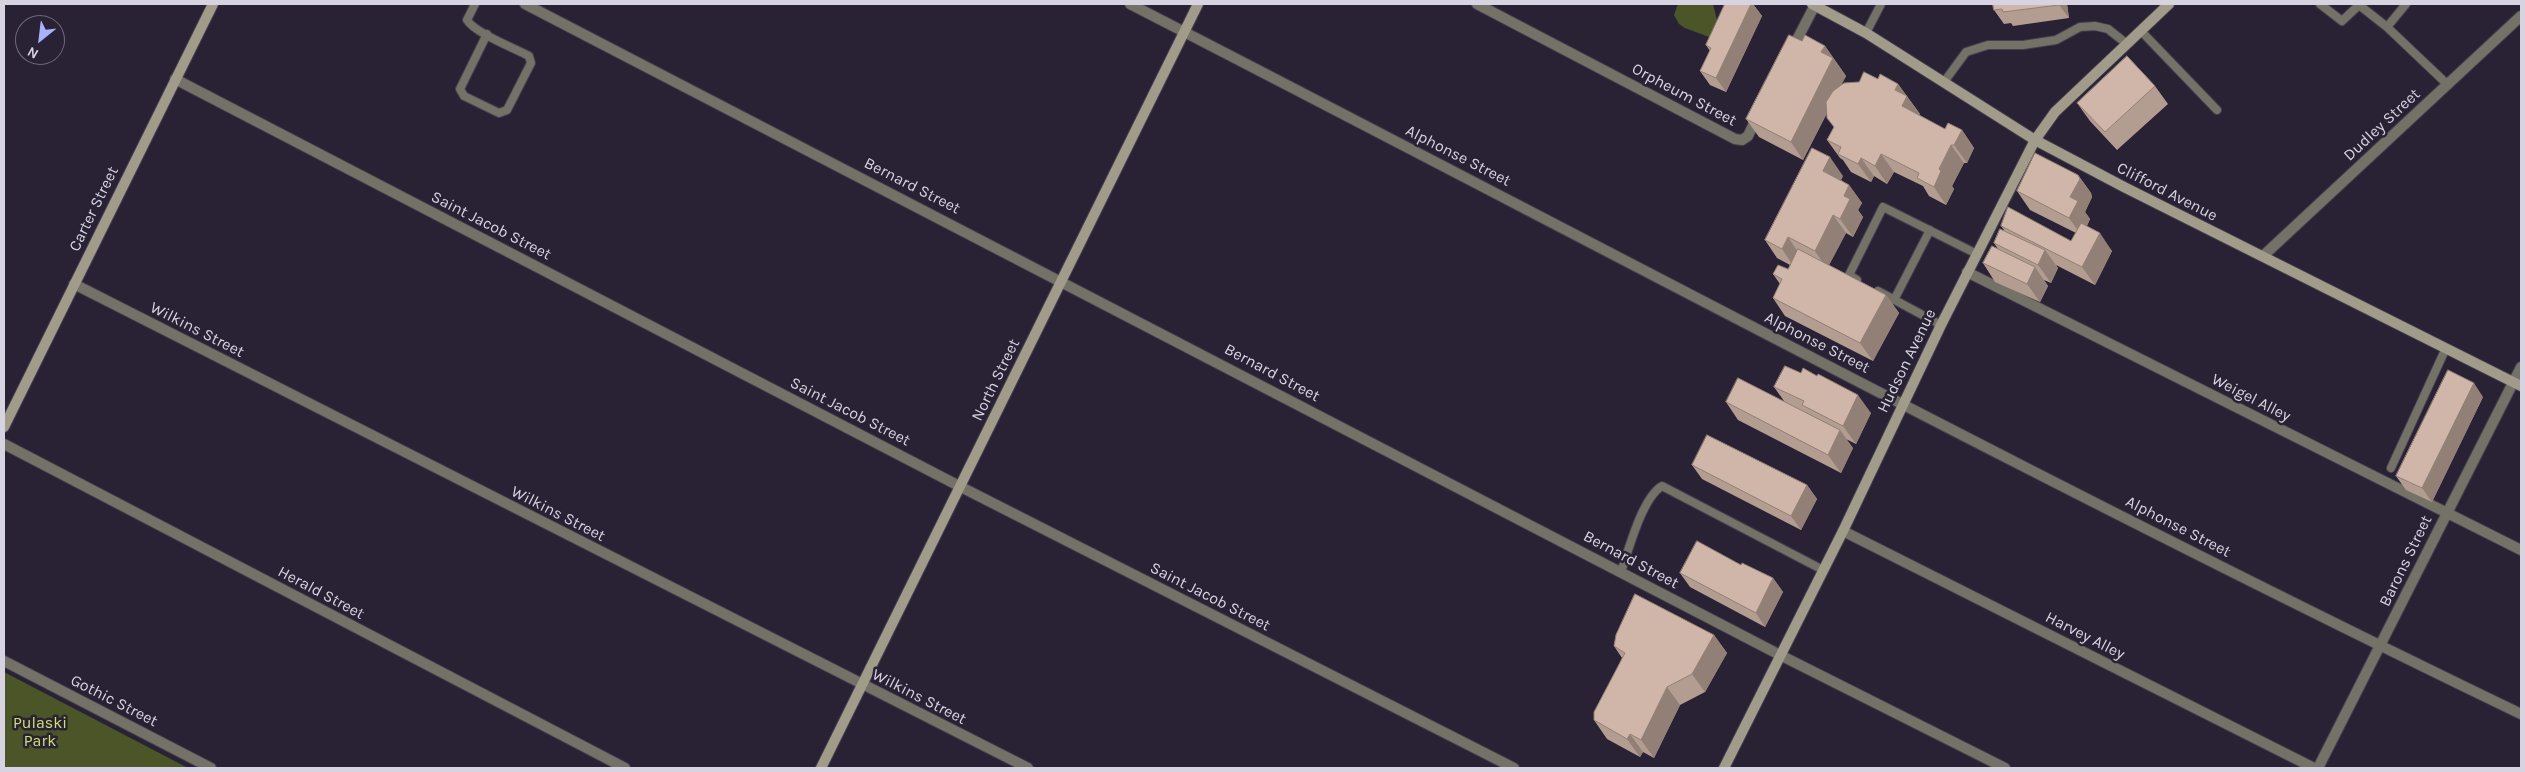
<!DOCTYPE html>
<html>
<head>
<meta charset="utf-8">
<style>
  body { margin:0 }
  #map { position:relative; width:2525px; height:772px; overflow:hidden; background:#292235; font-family:Karla,sans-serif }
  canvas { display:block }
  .frame { position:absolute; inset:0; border:5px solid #d7d3e0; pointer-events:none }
  .north { position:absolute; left:15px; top:15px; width:50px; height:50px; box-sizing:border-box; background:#292235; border:1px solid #6f6979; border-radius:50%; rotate:209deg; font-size:14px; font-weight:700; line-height:20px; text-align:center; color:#d7d3e0 }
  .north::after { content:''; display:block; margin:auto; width:18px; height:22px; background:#a9b0fc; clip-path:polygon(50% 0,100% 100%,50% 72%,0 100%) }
</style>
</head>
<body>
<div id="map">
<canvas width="2525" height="772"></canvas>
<div class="frame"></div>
<div class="north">N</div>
</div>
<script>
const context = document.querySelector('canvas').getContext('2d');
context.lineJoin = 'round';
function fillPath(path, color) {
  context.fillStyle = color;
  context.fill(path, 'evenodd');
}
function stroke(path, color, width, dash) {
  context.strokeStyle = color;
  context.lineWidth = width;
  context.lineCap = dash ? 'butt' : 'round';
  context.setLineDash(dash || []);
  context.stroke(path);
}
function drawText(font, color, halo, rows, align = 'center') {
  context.font = font + ' Karla,sans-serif';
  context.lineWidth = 5;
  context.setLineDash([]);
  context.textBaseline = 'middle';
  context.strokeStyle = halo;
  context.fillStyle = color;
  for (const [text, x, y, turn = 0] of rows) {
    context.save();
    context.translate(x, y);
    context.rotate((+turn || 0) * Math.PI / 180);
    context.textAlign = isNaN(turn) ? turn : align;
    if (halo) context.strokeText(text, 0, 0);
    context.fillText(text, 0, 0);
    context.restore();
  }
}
const green = new Path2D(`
  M 1678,4 L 1713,4 L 1717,20 L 1709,37 L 1685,28 L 1679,24 L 1674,15 Z
  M 4,672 L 188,768 L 4,768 Z`);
const lane = new Path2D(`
  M 475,4 L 467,20 C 475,33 514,48 529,56 L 531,63 L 507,110 L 499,113 L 464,96 L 460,89 L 487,34
  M 2320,4 L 2342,21 L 2359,5 L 2387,27 L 2448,85
  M 2387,27 L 2406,4
  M 2141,31 L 2217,110
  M 1866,33 L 1881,4
  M 1944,82 L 1966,52 L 1988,45 L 2023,45 L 2056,40 L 2080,27 L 2095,26 L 2108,29 L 2127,44
  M 1857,280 L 1849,275 L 1883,207 L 1977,254
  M 1878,291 L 1941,325
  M 1894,300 L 1930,230
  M 2391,468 L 2446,348
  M 1621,572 C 1629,549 1642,498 1662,486 L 1823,570`);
const street = new Path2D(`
  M 525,4 L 1780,655 L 2005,768
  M 1130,4 C 1593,242 2052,488 2521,714
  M 1477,4 L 1735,139 L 1742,140 L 1748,136 L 1757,117
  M 1791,51 L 1815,5
  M 175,79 L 961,487 L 1514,768
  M 2263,256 L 2521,16
  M 1967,272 L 2521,550
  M 74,284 L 1028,768
  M 4,444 L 625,768
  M 1843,531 L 2314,768
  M 4,661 L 211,768
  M 2318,768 L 2521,367`);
const secondary = new Path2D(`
  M 1812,4 L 1866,33 L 2035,140 L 2124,187 L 2521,386
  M 4,427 L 213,4
  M 821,768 L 1198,4
  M 1724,768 L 1843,531 L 1941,325 L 2035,140 L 2055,112 L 2169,4`);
const wall = new Path2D(`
  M 1725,4 L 1753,4 L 1762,16 L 1726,92 L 1710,85 L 1700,71 L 1710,51 L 1706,45 Z
  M 1993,4 L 2067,4 L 2069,18 L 2013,26 L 2011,23 L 2004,24 L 1994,10 Z
  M 1802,41 L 1825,46 L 1846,76 L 1841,85 L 1878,79 L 1898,84 L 1920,114 L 1919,115 L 1945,129 L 1962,130 L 1974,148 L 1967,163 L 1964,163 L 1952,186 L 1954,189 L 1946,205 L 1929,196 L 1923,186 L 1894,172 L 1887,184 L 1874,176 L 1871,182 L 1851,172 L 1843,160 L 1840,158 L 1827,140 L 1834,127 L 1827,113 L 1803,160 L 1759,137 L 1746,119 Z
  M 2155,86 L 2168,104 L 2117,150 L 2090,121 L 2077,103 Z
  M 2078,175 L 2091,193 L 2092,197 L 2085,212 L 2090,219 L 2087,226 L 2112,251 L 2095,285 L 2056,265 L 2058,268 L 2051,283 L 2044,280 L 2048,286 L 2040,302 L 1995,282 L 1983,263 L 1998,249 L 1994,243 L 2004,230 L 2001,226 L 2071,241 L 2076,233 L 2030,210 L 2017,191 Z
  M 1843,176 L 1841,180 L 1849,185 L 1862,203 L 1858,210 L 1863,217 L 1853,237 L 1846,233 L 1829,265 L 1886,295 L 1899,313 L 1873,361 L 1785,316 L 1773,298 L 1780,284 L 1773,274 L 1788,269 L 1790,265 L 1777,258 L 1765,240 Z
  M 1774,387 L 1871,413 L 1856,444 L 1846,439 L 1853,448 L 1841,473 L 1738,420 L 1726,402 L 1784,401 Z
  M 2483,397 L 2432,502 L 2406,490 L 2396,476 Z
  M 1692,465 L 1807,485 L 1817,499 L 1801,530 L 1702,479 Z
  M 1741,565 L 1773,578 L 1783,592 L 1765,627 L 1690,587 L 1680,573 Z
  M 1714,635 L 1727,653 L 1705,692 L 1680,705 L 1654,758 L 1643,752 L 1640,757 L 1607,739 L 1594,720 L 1622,658 L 1614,646 Z`);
const shadedWall = new Path2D(`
  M 1751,4 L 1753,4 L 1762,16 L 1726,92 L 1716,78 Z
  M 2059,4 L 2067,4 L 2069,18 L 2059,5 Z
  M 1825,46 L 1846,76 L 1803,160 L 1791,142 L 1821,52 Z
  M 1898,84 L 1920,114 L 1914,124 L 1902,106 L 1895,90 Z
  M 1962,130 L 1974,148 L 1967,163 L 1954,145 Z
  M 1951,145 L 1964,163 L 1952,186 L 1954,189 L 1946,205 L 1934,187 L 1939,169 Z
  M 1881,154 L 1894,172 L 1887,184 L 1875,166 Z
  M 1830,157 L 1843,176 L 1836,189 L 1823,171 Z
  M 1861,158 L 1874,176 L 1871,182 L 1858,164 Z
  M 2078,175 L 2091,193 L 2092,197 L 2085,212 L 2090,219 L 2082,236 L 2069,218 L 2070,197 Z
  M 1849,185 L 1862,203 L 1858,210 L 1863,217 L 1853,237 L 1840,219 L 1844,196 Z
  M 1833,215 L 1846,233 L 1827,269 L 1815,251 Z
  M 2100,233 L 2112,251 L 2095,285 L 2082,267 Z
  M 1788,237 L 1800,255 L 1794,267 L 1782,249 Z
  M 2045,250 L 2058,268 L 2051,283 L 2038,265 Z
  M 2035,267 L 2048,286 L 2040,302 L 2027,284 Z
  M 1886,295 L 1899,313 L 1873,361 L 1860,343 Z
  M 2474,383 L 2483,397 L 2432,502 L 2422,488 Z
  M 1858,395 L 1871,413 L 1856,444 L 1843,426 Z
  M 1840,430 L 1853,448 L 1841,473 L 1828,455 Z
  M 1807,485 L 1817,499 L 1801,530 L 1791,516 Z
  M 1773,578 L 1783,592 L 1765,627 L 1756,613 Z
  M 1714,635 L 1727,653 L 1705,692 L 1692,674 Z
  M 1667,687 L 1680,705 L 1654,758 L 1641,740 Z
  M 1630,734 L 1643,752 L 1640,757 L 1627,739 Z`);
const building = new Path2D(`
  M 1725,4 L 1751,4 L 1716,78 L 1700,71 L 1711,48 L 1706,45 Z
  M 1993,4 L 2059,4 L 2059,5 L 2003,12 L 2002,9 L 1994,10 Z
  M 1789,35 L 1802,41 L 1805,35 L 1825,46 L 1821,52 L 1833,58 L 1791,142 L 1746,119 Z
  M 2127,56 L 2155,86 L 2105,132 L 2077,103 Z
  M 1864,72 L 1878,79 L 1880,74 L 1898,84 L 1895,90 L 1907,96 L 1902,106 L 1945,129 L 1948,123 L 1962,130 L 1954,145 L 1951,145 L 1939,169 L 1941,171 L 1934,187 L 1917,178 L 1919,173 L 1881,154 L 1875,166 L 1861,158 L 1858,164 L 1838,154 L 1841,147 L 1827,140 L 1834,127 L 1827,118 L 1826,102 L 1833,91 L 1844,83 L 1859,82 Z
  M 1812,148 L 1830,157 L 1823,171 L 1849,185 L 1844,196 L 1850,199 L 1840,219 L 1833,215 L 1815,251 L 1788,237 L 1782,249 L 1765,240 Z
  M 2035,153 L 2078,175 L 2080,179 L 2070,197 L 2078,201 L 2069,218 L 2017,191 Z
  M 2008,207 L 2071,241 L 2081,223 L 2100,233 L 2082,267 L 2001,226 Z
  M 2000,229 L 2045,250 L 2038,265 L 1994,243 Z
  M 1992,246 L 2035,267 L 2027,284 L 1983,263 Z
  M 1798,249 L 1886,295 L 1860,343 L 1773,298 L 1782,279 L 1773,274 L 1778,265 L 1788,269 Z
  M 1785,366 L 1801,373 L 1803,368 L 1817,376 L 1818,374 L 1858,395 L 1843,426 L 1802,405 L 1804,401 L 1774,387 Z
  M 2448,370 L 2474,383 L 2422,488 L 2396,476 Z
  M 1738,378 L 1840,430 L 1828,455 L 1726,402 Z
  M 1707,435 L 1807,485 L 1791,516 L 1692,465 Z
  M 1697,541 L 1741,565 L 1742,563 L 1773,578 L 1756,613 L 1680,573 Z
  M 1635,594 L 1714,635 L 1692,674 L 1667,687 L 1641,740 L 1630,734 L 1627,739 L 1594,720 L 1594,712 L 1625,653 L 1614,646 L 1616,635 Z`);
const streetNames = [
  ["Orpheum Street",1684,95,28],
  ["Dudley Street",2382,125,-43],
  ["Alphonse Street",1458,156,27],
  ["Bernard Street",912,186,27],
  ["Clifford Avenue",2167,192,27],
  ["Carter Street",94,209,-64],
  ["Saint Jacob Street",491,226,27],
  ["Wilkins Street",197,330,27],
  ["Alphonse Street",1817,343,27],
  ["Hudson Avenue",1907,361,-64],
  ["Bernard Street",1272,373,28],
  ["North Street",996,380,-64],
  ["Weigel Alley",2251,398,27],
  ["Saint Jacob Street",850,412,27],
  ["Wilkins Street",558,514,27],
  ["Alphonse Street",2178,527,27],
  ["Bernard Street",1631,560,28],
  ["Barons Street",2406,561,-64],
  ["Herald Street",321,593,28],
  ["Saint Jacob Street",1210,597,27],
  ["Harvey Alley",2085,636,27],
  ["Wilkins Street",919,697,27],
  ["Gothic Street",114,701,27]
];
const parkNames = [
  ["Pulaski",40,723],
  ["Park",40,741]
];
fillPath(green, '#4c5527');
stroke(lane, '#453e50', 10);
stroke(street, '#453e50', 12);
stroke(secondary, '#453e50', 12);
stroke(lane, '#747166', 8);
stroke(street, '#747166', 10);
stroke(secondary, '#a19b8a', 10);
fillPath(wall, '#b39d91');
fillPath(shadedWall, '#927f76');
fillPath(building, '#d0b6a9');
stroke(building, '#927f76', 1);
drawText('16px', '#d7d3e0', '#292235', streetNames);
drawText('16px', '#cde26f', '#292235', parkNames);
</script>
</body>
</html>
